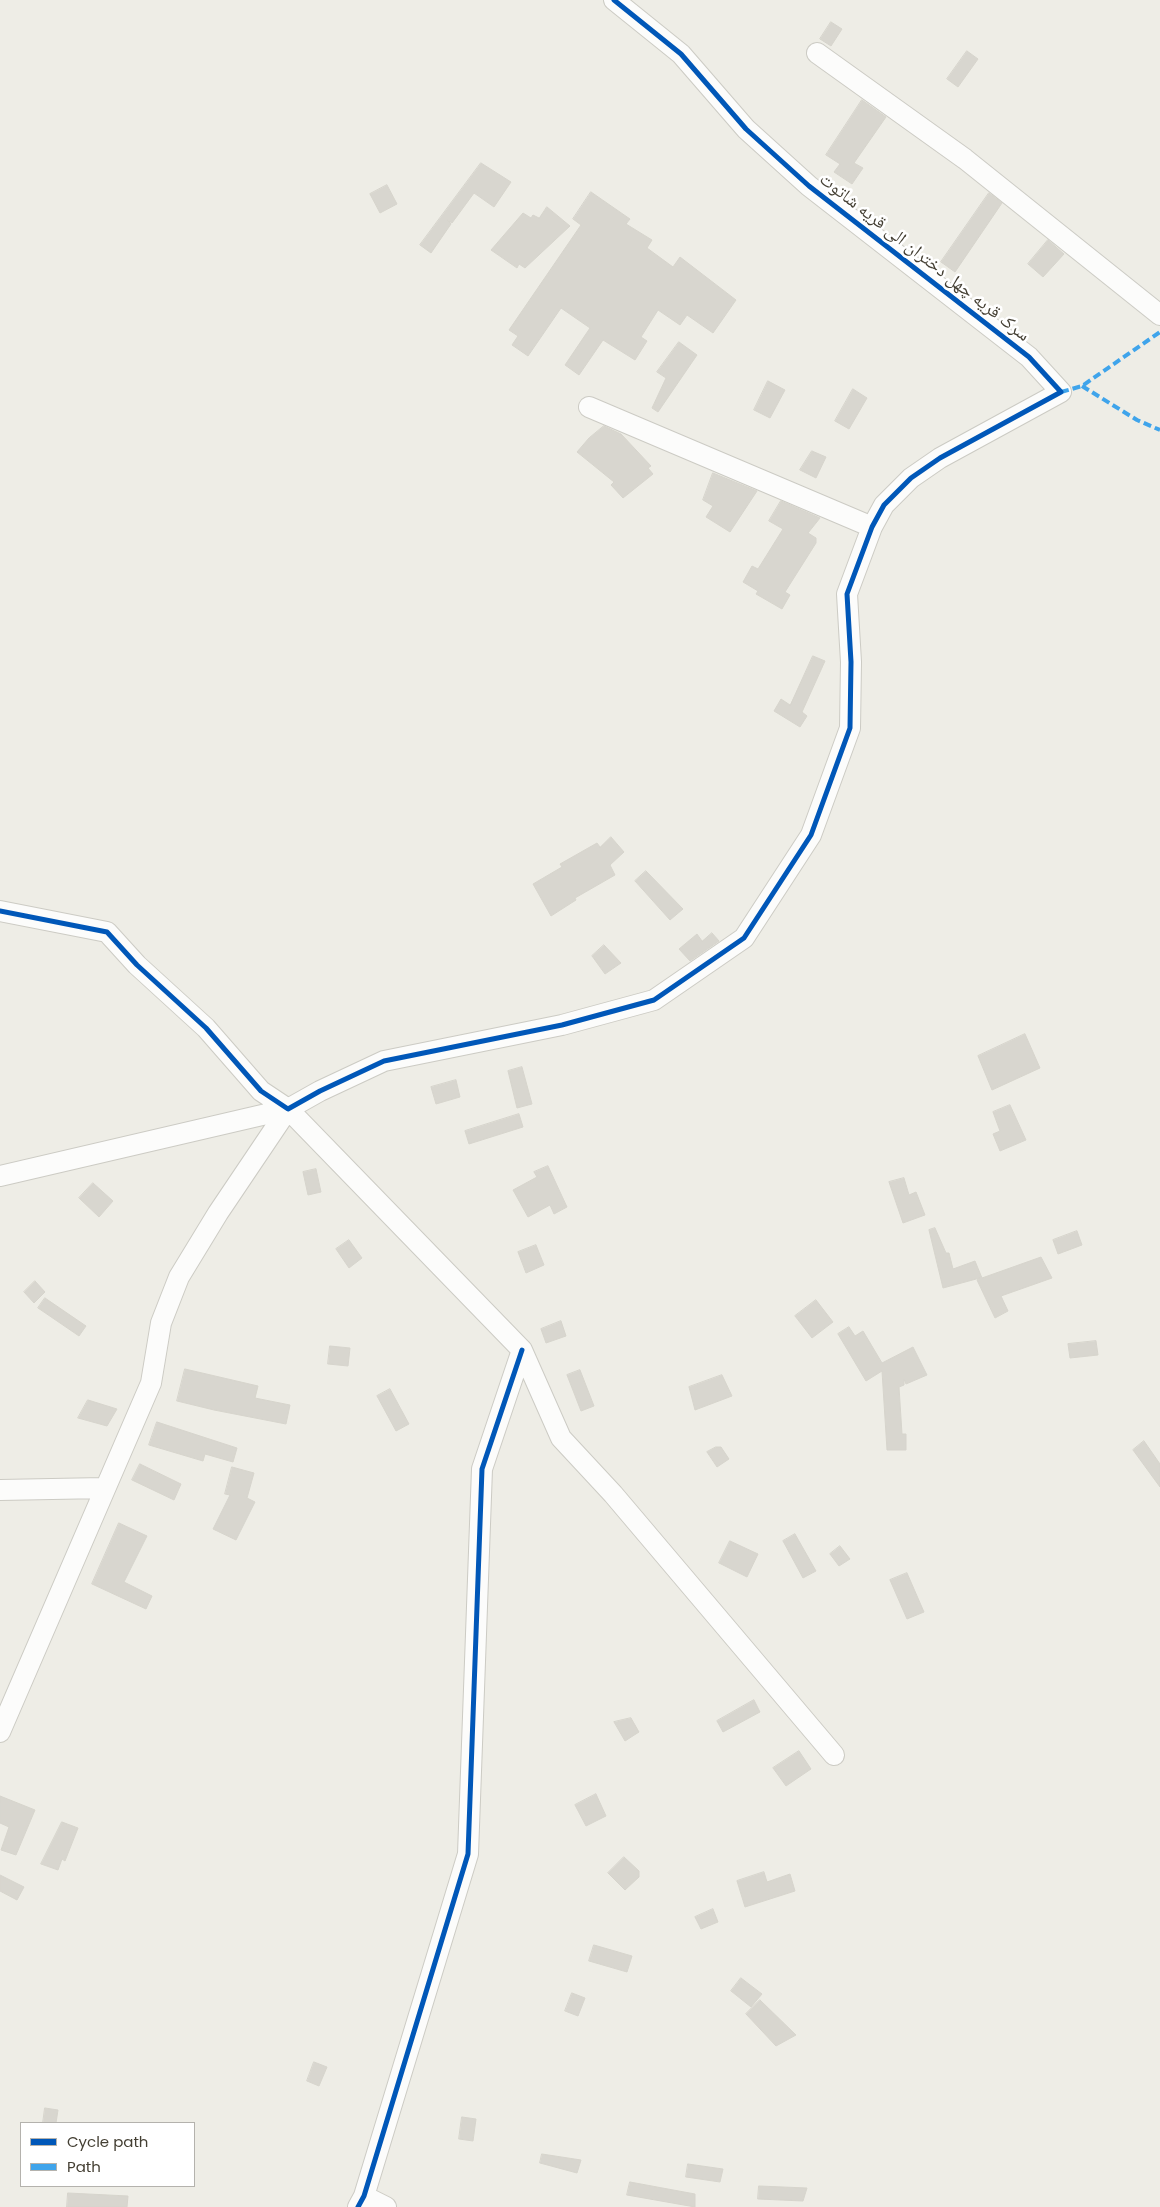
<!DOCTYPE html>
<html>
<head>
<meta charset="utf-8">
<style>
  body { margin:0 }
  #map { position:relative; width:1160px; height:2207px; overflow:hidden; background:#eeede6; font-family:Poppins,sans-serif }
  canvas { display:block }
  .legend { position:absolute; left:20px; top:2122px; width:175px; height:65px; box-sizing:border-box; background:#fff; border:1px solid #b4b2ad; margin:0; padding:6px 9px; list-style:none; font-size:15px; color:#443f33 }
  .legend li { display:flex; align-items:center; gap:10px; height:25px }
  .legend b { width:25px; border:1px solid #b4b2ad }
</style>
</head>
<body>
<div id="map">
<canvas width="1160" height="2207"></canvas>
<ul class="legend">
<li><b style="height:6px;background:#0057b8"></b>Cycle path</li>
<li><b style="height:6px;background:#3fa4eb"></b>Path</li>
</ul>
</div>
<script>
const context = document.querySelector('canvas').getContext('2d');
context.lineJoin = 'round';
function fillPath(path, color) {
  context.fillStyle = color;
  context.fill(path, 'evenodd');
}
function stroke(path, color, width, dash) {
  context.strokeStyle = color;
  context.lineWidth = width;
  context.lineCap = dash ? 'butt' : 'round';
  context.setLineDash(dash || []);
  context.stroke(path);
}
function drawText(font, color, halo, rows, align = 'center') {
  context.font = font + ' Poppins,"Noto Naskh Arabic",sans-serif';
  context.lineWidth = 5;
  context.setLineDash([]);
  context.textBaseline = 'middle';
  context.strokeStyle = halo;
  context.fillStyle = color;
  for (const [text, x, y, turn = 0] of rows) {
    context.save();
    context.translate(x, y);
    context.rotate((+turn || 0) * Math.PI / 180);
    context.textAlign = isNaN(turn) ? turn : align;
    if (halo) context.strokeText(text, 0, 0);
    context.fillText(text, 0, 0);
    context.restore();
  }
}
const building = new Path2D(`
  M 831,22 L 842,29 L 831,46 L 820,39 Z
  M 967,51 L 978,59 L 958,87 L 947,79 Z
  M 862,100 L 886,117 L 854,163 L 863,168 L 852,184 L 834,172 L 840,164 L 826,155 Z
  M 481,163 L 511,182 L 494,207 L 474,193 L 452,223 L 447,220 L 451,224 L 431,253 L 420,245 Z
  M 387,185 L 397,204 L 380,213 L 370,194 Z
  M 591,192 L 630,219 L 626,224 L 652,240 L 647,248 L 673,267 L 680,257 L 736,300 L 713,333 L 687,315 L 680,325 L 658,310 L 641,337 L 647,341 L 635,360 L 603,340 L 579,375 L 565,365 L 590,328 L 561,308 L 528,356 L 512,345 L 518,336 L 509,330 L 581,225 L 573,219 Z
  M 989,193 L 1002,203 L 955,272 L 941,262 Z
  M 547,207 L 570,226 L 525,268 L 519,264 L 517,268 L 491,250 L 523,213 L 531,218 L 533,215 L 539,218 Z
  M 1048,240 L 1064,254 L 1043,277 L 1028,264 Z
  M 679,342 L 697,355 L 658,412 L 652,408 L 666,378 L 657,372 Z
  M 768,381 L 785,390 L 770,418 L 754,410 Z
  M 853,389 L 867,398 L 849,429 L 835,421 Z
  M 604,426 L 621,434 L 651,466 L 648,468 L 653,474 L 623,498 L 611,485 L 614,482 L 577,452 L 589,438 Z
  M 812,451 L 826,457 L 816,478 L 800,470 Z
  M 713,473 L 757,491 L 730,532 L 706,517 L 713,506 L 703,500 Z
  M 781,501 L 820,518 L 808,533 L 816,538 L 816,543 L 785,592 L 790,595 L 782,609 L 756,594 L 758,591 L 743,582 L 752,566 L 758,569 L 783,529 L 769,521 Z
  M 813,656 L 825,661 L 802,712 L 807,716 L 800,727 L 774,711 L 781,699 L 790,705 Z
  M 611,837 L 624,852 L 610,865 L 615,875 L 575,898 L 576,900 L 551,916 L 533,884 L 562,867 L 560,864 L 597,843 L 600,847 Z
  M 646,871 L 683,909 L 670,920 L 635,881 Z
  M 712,933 L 719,941 L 690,961 L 679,949 L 697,934 L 702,941 Z
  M 604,945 L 621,963 L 605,974 L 592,956 Z
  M 1025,1034 L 1040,1068 L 992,1090 L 978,1056 Z
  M 522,1067 L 532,1104 L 517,1108 L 508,1071 Z
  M 456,1080 L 460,1097 L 436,1104 L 431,1087 Z
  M 1010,1105 L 1026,1140 L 1000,1151 L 993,1134 L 1000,1131 L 993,1112 Z
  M 519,1114 L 523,1127 L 469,1144 L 465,1131 Z
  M 548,1166 L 567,1207 L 554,1214 L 550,1205 L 528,1217 L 513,1190 L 537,1177 L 534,1172 Z
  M 316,1169 L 321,1192 L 308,1195 L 303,1172 Z
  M 904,1178 L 909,1195 L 916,1192 L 925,1215 L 903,1223 L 889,1182 Z
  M 93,1183 L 113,1201 L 99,1217 L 79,1198 Z
  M 935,1228 L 946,1253 L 949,1253 L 953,1269 L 975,1261 L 982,1278 L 1041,1257 L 1052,1278 L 1001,1296 L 1008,1311 L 995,1318 L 977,1280 L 980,1278 L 943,1288 L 929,1230 Z
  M 1077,1231 L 1082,1245 L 1058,1254 L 1053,1240 Z
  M 349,1240 L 362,1258 L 349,1268 L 336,1249 Z
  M 536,1245 L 544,1265 L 526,1273 L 518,1252 Z
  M 35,1281 L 45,1292 L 34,1303 L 24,1292 Z
  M 45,1298 L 86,1326 L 79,1336 L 38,1308 Z
  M 816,1300 L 833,1322 L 812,1338 L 795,1316 Z
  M 561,1321 L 566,1336 L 546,1343 L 541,1329 Z
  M 849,1327 L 855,1336 L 863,1331 L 882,1363 L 913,1347 L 927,1375 L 906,1384 L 904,1379 L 904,1385 L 899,1387 L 902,1434 L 906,1434 L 906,1450 L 887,1450 L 882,1371 L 866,1381 L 838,1334 Z
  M 1096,1341 L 1098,1355 L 1070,1358 L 1068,1344 Z
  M 330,1346 L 350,1348 L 348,1366 L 328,1364 Z
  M 185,1369 L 258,1386 L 255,1398 L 290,1405 L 286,1424 L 214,1410 L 177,1401 Z
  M 580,1370 L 594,1406 L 581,1411 L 567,1375 Z
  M 722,1375 L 732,1396 L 695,1410 L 689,1387 Z
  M 390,1389 L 409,1424 L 396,1431 L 377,1396 Z
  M 88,1400 L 117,1409 L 107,1426 L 78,1418 Z
  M 157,1422 L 237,1448 L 233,1462 L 205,1454 L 203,1461 L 149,1445 Z
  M 1144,1441 L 1160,1464 L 1160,1487 L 1133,1450 Z
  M 716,1447 L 721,1447 L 729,1459 L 717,1467 L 707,1452 Z
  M 140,1464 L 181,1484 L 174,1500 L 132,1480 Z
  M 232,1467 L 254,1473 L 247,1498 L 255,1502 L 236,1540 L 213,1529 L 230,1495 L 225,1494 Z
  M 119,1523 L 147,1536 L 124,1582 L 152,1596 L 146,1609 L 92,1584 Z
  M 795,1534 L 816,1571 L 803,1578 L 783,1541 Z
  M 730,1541 L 758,1554 L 747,1577 L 719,1563 Z
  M 840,1546 L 850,1559 L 839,1566 L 830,1554 Z
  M 907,1573 L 924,1612 L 907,1619 L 890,1580 Z
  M 754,1700 L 760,1712 L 723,1732 L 717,1721 Z
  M 631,1718 L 639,1732 L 625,1741 L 614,1722 Z
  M 799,1751 L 811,1769 L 786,1786 L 773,1768 Z
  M 596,1794 L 606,1816 L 586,1826 L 575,1805 Z
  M 0,1796 L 35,1810 L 16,1855 L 1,1850 L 9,1827 L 0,1823 Z
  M 62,1822 L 78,1828 L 65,1861 L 62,1859 L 58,1870 L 41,1864 Z
  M 624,1857 L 639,1871 L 639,1877 L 625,1890 L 608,1873 Z
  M 764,1872 L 767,1882 L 790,1874 L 795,1891 L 745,1907 L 737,1881 Z
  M 0,1875 L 24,1887 L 17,1900 L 0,1891 Z
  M 713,1909 L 718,1922 L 701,1929 L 695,1917 Z
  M 594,1945 L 632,1956 L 627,1972 L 589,1961 Z
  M 741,1978 L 762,1994 L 751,2007 L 731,1991 Z
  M 572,1993 L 585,1998 L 578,2016 L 565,2011 Z
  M 760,2000 L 796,2035 L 776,2046 L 746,2014 Z
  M 314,2062 L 327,2067 L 319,2086 L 307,2081 Z
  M 45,2108 L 58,2110 L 56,2123 L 43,2123 Z
  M 462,2117 L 476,2119 L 473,2141 L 459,2139 Z
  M 542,2154 L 581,2160 L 577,2173 L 540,2163 Z
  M 688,2164 L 723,2169 L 720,2182 L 686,2177 Z
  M 630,2182 L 695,2194 L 695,2207 L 627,2195 Z
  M 759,2186 L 807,2188 L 803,2201 L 758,2199 Z
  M 68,2193 L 128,2196 L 127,2207 L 67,2207 Z`);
const minor = new Path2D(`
  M 817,53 L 965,159 L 1160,315
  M 589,407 L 872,527
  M 0,911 L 107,932 L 137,965 L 206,1028 L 261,1091 L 288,1109 L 320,1091 L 384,1061 L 562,1025 L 654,1000 L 744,938 L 811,835 L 850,728 L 851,662 L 847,594 L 872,527 L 884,505 L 911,478 L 940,458 L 1061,392 L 1029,357 L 809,186 L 746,129 L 681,54 L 614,0
  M 288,1109 L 522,1350 L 561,1438 L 613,1494 L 834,1755
  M 0,1176 L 288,1109
  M 0,1490 L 104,1488
  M 0,1732 L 151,1383 L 161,1323 L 179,1277 L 218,1213 L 288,1109
  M 364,2196 L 386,2207
  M 358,2207 L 364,2196 L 468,1854 L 482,1469 L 522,1350`);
const quiet = new Path2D(`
  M 1082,386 L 1137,420 L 1160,430
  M 1061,392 L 1082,386 L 1160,332`);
const cycleway = new Path2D(`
  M 0,911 L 107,932 L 137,965 L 206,1028 L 261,1091 L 288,1109 L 320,1091 L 384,1061 L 562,1025 L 654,1000 L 744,938 L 811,835 L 850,728 L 851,662 L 847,594 L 872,527 L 884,505 L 911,478 L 940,458 L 1061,392 L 1029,357 L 809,186 L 746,129 L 681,54 L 614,0
  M 358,2207 L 364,2196 L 468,1854 L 482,1469 L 522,1350`);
const streetNames = [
  ["سرک قریه چهل دختران الی قریه شاتوت",924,258,38]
];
fillPath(building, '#d8d6cf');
stroke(building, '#d6d4cc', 1);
stroke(minor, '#cccbc4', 22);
stroke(minor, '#fcfcfb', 20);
stroke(quiet, '#3fa4eb', 4, [8, 4]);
stroke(cycleway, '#0057b8', 5);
drawText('18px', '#443f33', '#fff', streetNames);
</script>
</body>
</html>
